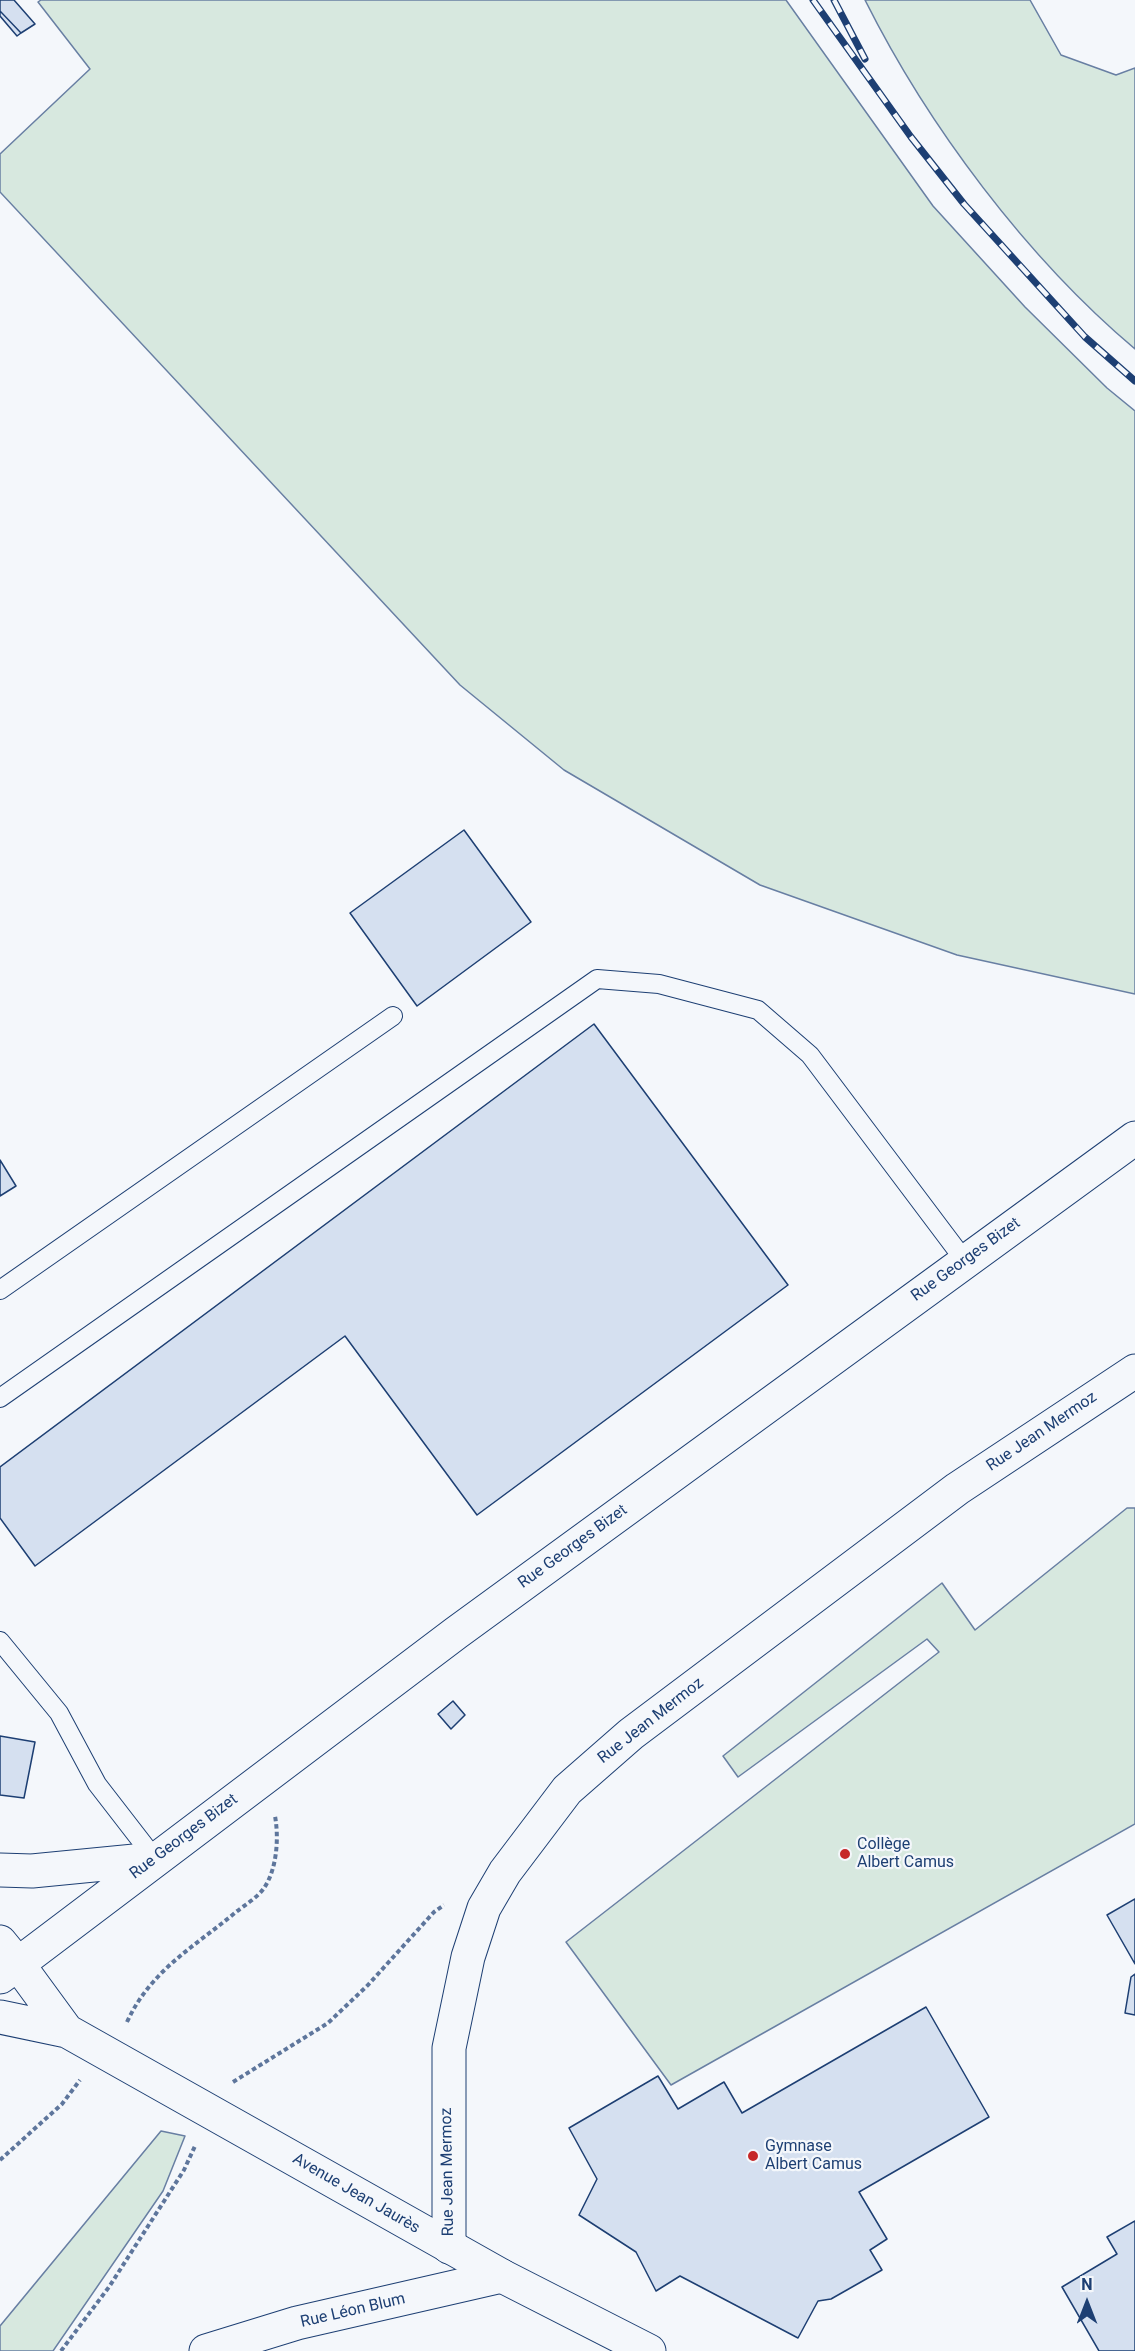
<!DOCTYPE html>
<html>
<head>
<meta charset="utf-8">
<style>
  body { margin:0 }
  #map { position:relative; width:1135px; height:2351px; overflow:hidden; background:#f4f7fb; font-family:Roboto,sans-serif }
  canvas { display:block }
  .north { position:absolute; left:1057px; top:2273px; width:60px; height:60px; -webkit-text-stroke:4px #f4f7fb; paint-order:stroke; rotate:0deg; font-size:16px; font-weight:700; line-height:24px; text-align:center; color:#1d3f73 }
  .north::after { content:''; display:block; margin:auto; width:21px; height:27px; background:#1d3f73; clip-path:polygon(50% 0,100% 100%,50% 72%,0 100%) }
</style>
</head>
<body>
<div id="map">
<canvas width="1135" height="2351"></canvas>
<div class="north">N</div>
</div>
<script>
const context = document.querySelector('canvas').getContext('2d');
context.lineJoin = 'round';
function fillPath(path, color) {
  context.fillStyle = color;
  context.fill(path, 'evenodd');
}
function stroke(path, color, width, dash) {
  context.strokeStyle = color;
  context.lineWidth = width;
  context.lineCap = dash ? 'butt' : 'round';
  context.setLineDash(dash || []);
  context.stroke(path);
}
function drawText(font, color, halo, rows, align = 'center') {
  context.font = font + ' Roboto,sans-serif';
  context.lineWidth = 4.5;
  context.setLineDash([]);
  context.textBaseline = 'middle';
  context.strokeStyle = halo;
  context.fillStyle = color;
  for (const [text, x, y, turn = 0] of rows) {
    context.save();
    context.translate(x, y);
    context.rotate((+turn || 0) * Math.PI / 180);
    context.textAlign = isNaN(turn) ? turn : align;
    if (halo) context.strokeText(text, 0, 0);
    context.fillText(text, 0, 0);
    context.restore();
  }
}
const green = new Path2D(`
  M 41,0 L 786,0 L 933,206 L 1025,307 L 1107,388 L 1135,411 L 1135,994 L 957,955 L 760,885 L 564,770 L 460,685 L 0,192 L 0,154 L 90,69 L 38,2 Z
  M 865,0 L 1030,0 L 1061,55 L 1116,75 L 1135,68 L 1135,349 C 1027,258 928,126 865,0 Z
  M 1127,1508 L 1135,1508 L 1135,1824 L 671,2085 L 566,1942 L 939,1652 L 927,1639 L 738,1777 L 723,1756 L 942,1583 L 975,1630 Z
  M 161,2131 L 185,2136 L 163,2191 L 53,2351 L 0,2351 L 0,2326 Z`);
const building = new Path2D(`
  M 0,0 L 14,0 L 35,24 L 21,33 L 0,11 Z
  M 0,11 L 21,33 L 17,36 L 0,16 Z
  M 464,830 L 531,922 L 417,1006 L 350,913 Z
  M 594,1024 L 788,1285 L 477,1515 L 345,1336 L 35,1566 L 0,1518 L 0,1467 Z
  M 0,1160 L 16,1186 L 0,1196 Z
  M 453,1701 L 465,1715 L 451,1729 L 438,1714 Z
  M 0,1736 L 35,1742 L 24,1798 L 0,1795 Z
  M 1135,1899 L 1135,1964 L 1107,1915 Z
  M 1135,1974 L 1135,2015 L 1125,2013 L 1131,1977 Z
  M 926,2007 L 989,2117 L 859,2192 L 887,2239 L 870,2250 L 882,2270 L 831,2299 L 818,2301 L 798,2338 L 680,2276 L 656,2291 L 636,2252 L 579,2215 L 597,2179 L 569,2128 L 658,2076 L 678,2109 L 724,2082 L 742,2113 Z
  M 1135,2221 L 1135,2351 L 1099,2351 L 1062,2287 L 1117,2254 L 1107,2237 Z`);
const path = new Path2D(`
  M 127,2022 C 151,1970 194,1947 236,1912 C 245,1905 258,1897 264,1888 C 277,1869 279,1838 275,1816
  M 233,2082 L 328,2023 L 368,1985 L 434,1912 L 444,1905
  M 0,2160 L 62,2104 L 80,2080
  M 61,2351 L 109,2287 L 184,2170 L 195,2146`);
const service = new Path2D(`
  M 0,1290 L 393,1016
  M 0,1398 L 597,979 L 659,984 L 758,1010 L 810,1055 L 965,1261
  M 0,1641 L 59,1713 L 97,1784 L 155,1859`);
const minor = new Path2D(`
  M 0,1870 L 32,1871 L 155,1859
  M 0,1942 L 18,1964 L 456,1633 L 1135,1138
  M 449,2247 L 449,2048 L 468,1957 L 484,1908 L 505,1872 L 567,1790 L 631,1734 L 957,1489 L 1135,1371
  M 206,2351 L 297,2323 L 502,2276`);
const tertiary = new Path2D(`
  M 0,1977 L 18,1964 L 67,2031
  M 0,2017 L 67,2031 L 502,2276 L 649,2351`);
const rail = new Path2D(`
  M 813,0 L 911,137 L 964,204 L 1085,337 L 1135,381
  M 834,0 L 865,59`);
const markers = [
  [845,1854,6,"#c62828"],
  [753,2156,6,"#c62828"]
];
const streetNames = [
  ["Rue Georges Bizet",966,1260,-36],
  ["Rue Jean Mermoz",1042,1432,-34],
  ["Rue Georges Bizet",573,1547,-36],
  ["Rue Jean Mermoz",651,1721,-38],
  ["Rue Georges Bizet",184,1837,-37],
  ["Rue Jean Mermoz",448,2172,-91],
  ["Avenue Jean Jaurès",356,2194,30],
  ["Rue Léon Blum",353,2311,-13]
];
const poiNames = [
  ["Collège",857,1845],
  ["Albert Camus",857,1863],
  ["Gymnase",765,2147],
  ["Albert Camus",765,2165]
];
fillPath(green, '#d7e8df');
stroke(green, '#687fa3', 1.5);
fillPath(building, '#d5e0f0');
stroke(building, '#1d3f73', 1.5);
stroke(service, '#1d3f73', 20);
stroke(minor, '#1d3f73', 35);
stroke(tertiary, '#1d3f73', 35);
stroke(path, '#5e769c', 4, [4.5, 3]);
stroke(service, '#f4f7fb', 18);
stroke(minor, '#f4f7fb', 33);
stroke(tertiary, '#f4f7fb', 33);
stroke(rail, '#1d3f73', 7);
stroke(rail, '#f4f7fb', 4.5, [14]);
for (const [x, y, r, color] of markers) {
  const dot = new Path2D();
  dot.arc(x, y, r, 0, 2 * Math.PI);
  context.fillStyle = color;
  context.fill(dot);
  stroke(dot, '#f4f7fb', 2);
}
drawText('16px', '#1d3f73', '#f4f7fb', streetNames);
drawText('16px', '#1d3f73', '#f4f7fb', poiNames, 'left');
</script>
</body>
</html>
